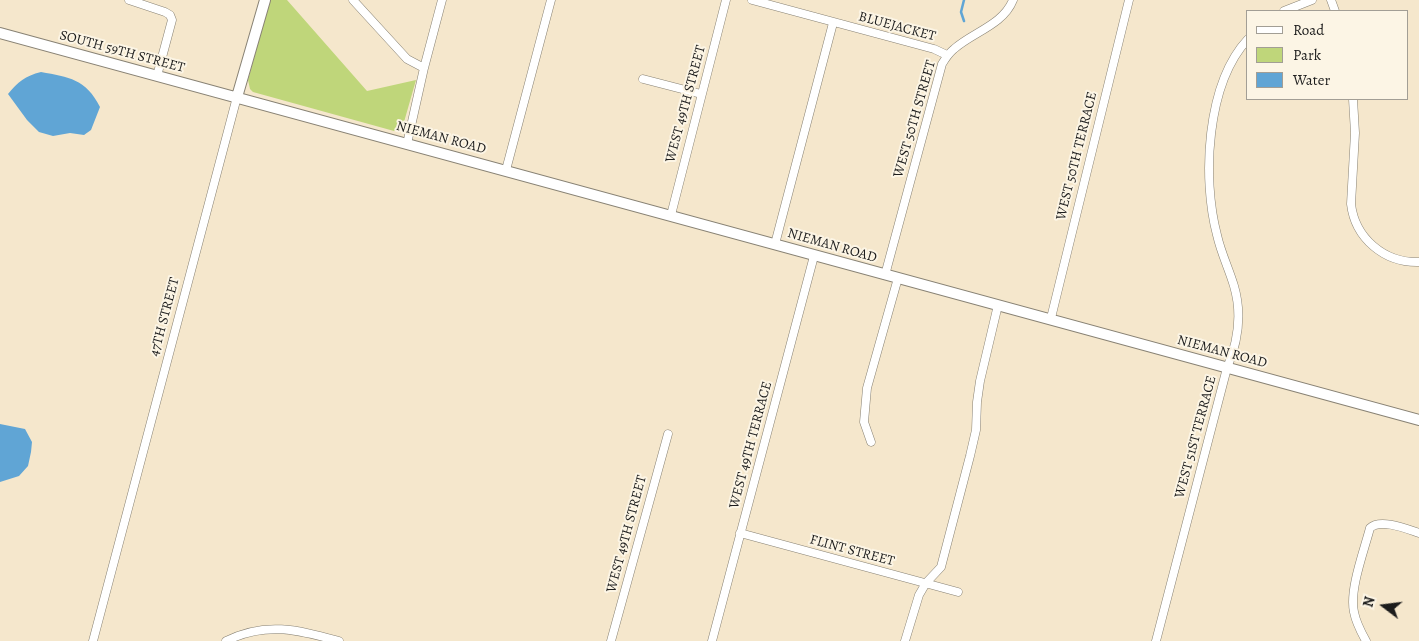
<!DOCTYPE html>
<html>
<head>
<meta charset="utf-8">
<style>
  body { margin:0 }
  #map { position:relative; width:1419px; height:641px; overflow:hidden; background:#f5e7cc; font-family:Alegreya,serif }
  canvas { display:block }
  .legend { position:absolute; left:1246px; top:10px; width:162px; height:90px; box-sizing:border-box; background:#fcf5e5; border:1px solid #a29e95; margin:0; padding:6px 9px; list-style:none; font-size:15px; color:#1c1c1c }
  .legend li { display:flex; align-items:center; gap:10px; height:25px }
  .legend b { width:25px; border:1px solid #a29e95 }
  .north { position:absolute; left:1359px; top:581px; width:50px; height:50px; -webkit-text-stroke:4px #fcf5e5; paint-order:stroke; rotate:285deg; font-size:14px; font-weight:700; line-height:20px; text-align:center; color:#1c1c1c }
  .north::after { content:''; display:block; margin:auto; width:18px; height:22px; background:#1c1c1c; clip-path:polygon(50% 0,100% 100%,50% 72%,0 100%) }
</style>
</head>
<body>
<div id="map">
<canvas width="1419" height="641"></canvas>
<ul class="legend">
<li><b style="height:6px;background:#fff"></b>Road</li>
<li><b style="height:14px;background:#bfd67a"></b>Park</li>
<li><b style="height:14px;background:#60a5d5"></b>Water</li>
</ul>
<div class="north">N</div>
</div>
<script>
const context = document.querySelector('canvas').getContext('2d');
context.lineJoin = 'round';
function fillPath(path, color) {
  context.fillStyle = color;
  context.fill(path, 'evenodd');
}
function stroke(path, color, width, dash) {
  context.strokeStyle = color;
  context.lineWidth = width;
  context.lineCap = dash ? 'butt' : 'round';
  context.setLineDash(dash || []);
  context.stroke(path);
}
function drawText(font, color, halo, rows, align = 'center') {
  context.font = font + ' Alegreya,serif';
  context.lineWidth = 4;
  context.setLineDash([]);
  context.textBaseline = 'middle';
  context.strokeStyle = halo;
  context.fillStyle = color;
  for (const [text, x, y, turn = 0] of rows) {
    context.save();
    context.translate(x, y);
    context.rotate((+turn || 0) * Math.PI / 180);
    context.textAlign = isNaN(turn) ? turn : align;
    if (halo) context.strokeText(text, 0, 0);
    context.fillText(text, 0, 0);
    context.restore();
  }
}
const green = new Path2D(`
  M 270,0 L 287,0 L 367,91 L 416,80 L 402,129 L 394,131 L 253,92 L 250,89 L 248,80 Z`);
const water = new Path2D(`
  M 41,72 C 69,77 86,79 100,107 L 91,130 L 84,135 L 70,133 L 53,136 L 39,132 L 27,120 L 8,94 C 18,82 25,76 41,72 Z
  M 0,424 L 25,429 L 32,442 L 31,452 L 28,466 L 19,476 L 0,482 Z`);
const stream = new Path2D(`
  M 964,21 L 961,12 L 964,0`);
const minor = new Path2D(`
  M 129,0 L 165,12 L 170,15 L 172,20 L 157,76
  M 353,0 L 407,59 L 424,68
  M 752,0 L 934,49 L 947,55
  M 1331,0 L 1335,11
  M 1284,11 L 1312,0
  M 643,79 L 701,94
  M 1353,99 L 1355,133 L 1351,204 C 1355,238 1384,263 1419,262
  M 407,144 L 424,68 L 442,0
  M 506,170 L 551,0
  M 671,215 L 726,0
  M 775,244 L 833,23
  M 885,275 L 942,64 C 945,59 949,53 954,49 C 973,32 1003,25 1013,0
  M 1051,318 L 1129,0
  M 871,442 L 864,422 L 867,388 L 898,278
  M 740,533 L 958,592
  M 93,641 L 237,97
  M 226,641 C 266,621 298,630 339,641
  M 611,641 L 668,434
  M 712,641 L 814,256
  M 905,641 L 919,595 L 926,583 L 941,567 L 970,456 L 976,430 L 977,402 L 980,381 L 998,305
  M 1156,641 L 1227,368 C 1238,342 1242,313 1234,286 C 1229,269 1221,253 1217,235 C 1202,179 1206,84 1248,39
  M 1366,641 C 1361,632 1356,623 1354,612 C 1349,590 1364,551 1370,528 C 1380,518 1407,529 1419,533`);
const major = new Path2D(`
  M 0,33 L 1419,420
  M 237,97 L 265,0`);
const streetNames = [
  ["BLUEJACKET",897,27,15],
  ["SOUTH 59TH STREET",122,52,15],
  ["WEST 49TH STREET",686,104,-75],
  ["WEST 50TH STREET",915,119,-74],
  ["NIEMAN ROAD",441,138,15],
  ["WEST 50TH TERRACE",1077,156,-76],
  ["NIEMAN ROAD",832,246,16],
  ["47TH STREET",165,317,-75],
  ["NIEMAN ROAD",1222,352,15],
  ["WEST 51ST TERRACE",1196,437,-75],
  ["WEST 49TH TERRACE",751,445,-75],
  ["WEST 49TH STREET",627,534,-75],
  ["FLINT STREET",852,551,15]
];
fillPath(green, '#bfd67a');
fillPath(water, '#60a5d5');
stroke(stream, '#60a5d5', 2.5);
stroke(minor, '#888274', 9);
stroke(major, '#888274', 12);
stroke(minor, '#fff', 8);
stroke(major, '#fff', 10);
drawText('14px', '#1c1c1c', '#fcf5e5', streetNames);
</script>
</body>
</html>
